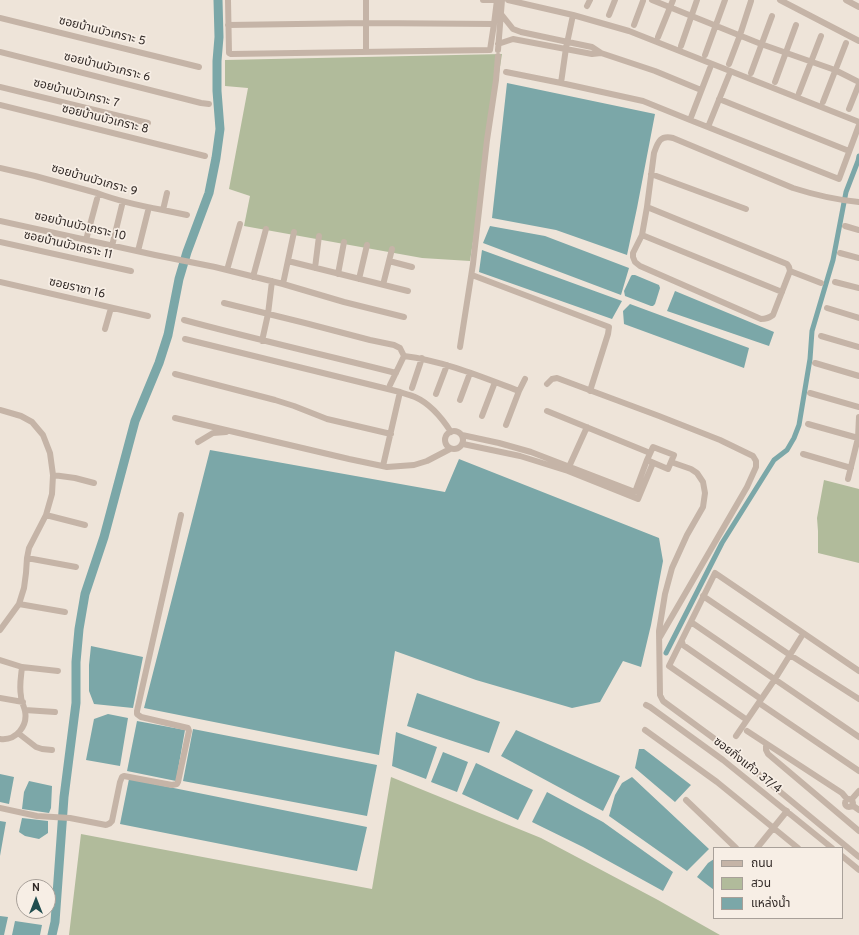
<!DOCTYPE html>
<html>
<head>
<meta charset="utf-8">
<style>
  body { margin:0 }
  #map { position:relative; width:859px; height:935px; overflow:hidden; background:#eee4d9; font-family:Overpass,"Noto Sans Thai",sans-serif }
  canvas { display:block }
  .legend { position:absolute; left:713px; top:847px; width:130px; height:72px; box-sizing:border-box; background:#f7eee5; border:1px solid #a8a099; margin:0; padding:5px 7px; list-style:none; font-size:12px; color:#322a27 }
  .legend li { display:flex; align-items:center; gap:8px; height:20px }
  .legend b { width:20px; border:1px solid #a8a099 }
  .north { position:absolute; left:16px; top:879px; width:40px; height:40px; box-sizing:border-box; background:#f7eee5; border:1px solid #a8a099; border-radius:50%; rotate:0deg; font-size:11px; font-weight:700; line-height:16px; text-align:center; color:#322a27 }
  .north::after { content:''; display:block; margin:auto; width:14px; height:18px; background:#214d4f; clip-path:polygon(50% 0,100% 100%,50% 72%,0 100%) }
</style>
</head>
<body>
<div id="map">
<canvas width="859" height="935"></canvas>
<ul class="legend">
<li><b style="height:5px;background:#c5b4a7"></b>ถนน</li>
<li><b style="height:11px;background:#b1bb9b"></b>สวน</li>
<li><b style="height:11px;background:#7ba7a8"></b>แหล่งน้ำ</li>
</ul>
<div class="north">N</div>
</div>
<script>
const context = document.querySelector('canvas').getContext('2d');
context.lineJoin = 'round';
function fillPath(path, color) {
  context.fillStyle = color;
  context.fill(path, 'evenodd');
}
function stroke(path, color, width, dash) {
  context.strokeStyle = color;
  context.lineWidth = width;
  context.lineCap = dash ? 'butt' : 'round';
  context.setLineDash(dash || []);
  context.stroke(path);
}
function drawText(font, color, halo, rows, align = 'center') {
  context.font = font + ' Overpass,"Noto Sans Thai",sans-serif';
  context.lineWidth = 3.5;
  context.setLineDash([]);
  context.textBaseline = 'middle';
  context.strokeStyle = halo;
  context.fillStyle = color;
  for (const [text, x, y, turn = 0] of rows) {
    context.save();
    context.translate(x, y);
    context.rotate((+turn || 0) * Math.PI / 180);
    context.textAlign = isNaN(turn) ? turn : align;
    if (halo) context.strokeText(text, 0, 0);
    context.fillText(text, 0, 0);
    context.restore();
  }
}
const green = new Path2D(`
  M 502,54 L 470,261 L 422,258 L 244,226 L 250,196 L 229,189 L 248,88 L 225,86 L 225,60 Z
  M 824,480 L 859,489 L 859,563 L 818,553 L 818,531 L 817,518 Z
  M 391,777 L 541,838 L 658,900 L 720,935 L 69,935 L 81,834 L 372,889 Z`);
const water = new Path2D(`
  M 507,83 L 655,114 L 637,208 L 627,255 L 556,230 L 492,218 Z
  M 490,226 L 545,236 L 629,268 L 621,295 L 483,243 Z
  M 482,250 L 622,301 L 612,319 L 479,272 Z
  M 632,275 L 635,275 L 659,285 L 660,288 L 655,304 L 653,306 L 651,306 L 625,296 L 624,291 L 631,276 Z
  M 675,291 L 774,332 L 769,346 L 667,311 Z
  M 630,304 L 749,348 L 744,368 L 624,324 L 623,311 Z
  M 210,450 L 445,492 L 459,459 L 659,538 L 663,561 L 651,625 L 641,667 L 623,661 L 600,702 L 572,708 L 476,680 L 395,651 L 379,755 L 144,708 Z
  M 91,646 L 143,657 L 133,708 L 94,704 L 89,691 L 89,665 Z
  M 417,693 L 500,722 L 489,753 L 407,726 Z
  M 108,714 L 128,718 L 120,766 L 86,760 L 94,719 Z
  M 137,721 L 185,730 L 176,781 L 127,771 Z
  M 193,729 L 377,765 L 367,816 L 183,781 Z
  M 516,730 L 620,776 L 603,811 L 501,756 Z
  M 396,732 L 437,747 L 426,779 L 392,766 Z
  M 639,749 L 644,749 L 691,785 L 675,802 L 635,768 Z
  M 443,752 L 468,762 L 457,792 L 431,782 Z
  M 476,763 L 533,790 L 518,820 L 462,794 Z
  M 0,774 L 14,777 L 9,804 L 0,802 Z
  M 632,777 L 709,849 L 687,871 L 609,816 L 615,795 L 622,783 Z
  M 129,779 L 367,827 L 357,871 L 120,824 Z
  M 29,781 L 52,786 L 51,808 L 49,813 L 22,809 L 24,792 Z
  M 547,792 L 603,822 L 673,872 L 663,891 L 583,847 L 532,822 Z
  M 22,818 L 48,821 L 48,833 L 39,839 L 25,836 L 19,832 Z
  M 0,821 L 6,822 L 0,856 Z
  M 714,859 L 714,890 L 697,877 L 708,863 Z
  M 0,916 L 8,917 L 4,935 L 0,935 Z
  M 15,921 L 42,925 L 40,935 L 12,935 Z`);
const canal = new Path2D(`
  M 666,653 L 722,543 L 774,460 L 787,450 L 794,438 L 799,425 L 810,359 L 812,331 L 833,260 L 846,192 L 858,161 L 859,156`);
const river = new Path2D(`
  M 52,935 L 55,922 L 64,797 L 76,703 L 76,662 L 79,629 L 85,594 L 104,537 L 135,421 L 159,363 L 168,335 L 179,279 L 187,252 L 209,193 L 216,158 L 220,129 L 217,91 L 217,61 L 219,37 L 218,0`);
const minor = new Path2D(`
  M 228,0 L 229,52 L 229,53 L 231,54 L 490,50 L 494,24
  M 366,0 L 366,52
  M 508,0 L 573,15 L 629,31 L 859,122
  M 652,0 L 761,44 L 835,70 L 859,82
  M 780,0 L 859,41
  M 846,0 L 859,7
  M 587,6 L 590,0
  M 501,14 L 513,29 L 521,32 L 568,42 L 592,47 L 601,53 L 655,71 L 701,90
  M 609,15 L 615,0
  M 0,18 L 199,67
  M 228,25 L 366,23 L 494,24 L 497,0 L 483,0
  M 634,25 L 643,1
  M 658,37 L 673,0
  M 498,44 L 513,39 L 592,54 L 601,53
  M 681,46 L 697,0
  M 498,50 L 502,0
  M 0,52 L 201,103 L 209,104
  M 705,55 L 725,0
  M 729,64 L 740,35 L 751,1
  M 506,72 L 561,83 L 643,101 L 690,120 L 710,68
  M 751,73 L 772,16
  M 775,82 L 796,25
  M 561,83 L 566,48 L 573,15
  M 0,87 L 148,123
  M 799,93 L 821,36
  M 719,99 L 849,151
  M 823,102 L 846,43
  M 0,105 L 205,156
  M 849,109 L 859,84
  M 690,120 L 839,179 L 859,125
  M 708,127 L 729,75
  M 0,168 L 35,176 L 97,193 C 118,201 141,206 163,210 L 167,193
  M 651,174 L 746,209
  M 647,207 L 787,264 L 789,267 L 790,271 L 773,315 C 769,318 766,319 761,319 L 640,266 L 635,262 L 633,257 L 633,253 L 642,235 L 647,207 L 654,153 C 658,142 660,135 673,138 L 793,188 C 815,195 836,200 859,202
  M 163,210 L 187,215
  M 0,221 L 155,255 L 215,267 L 283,284 L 344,302 L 404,317
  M 845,226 L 859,230
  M 642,235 L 782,292
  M 86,240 L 97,199
  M 0,242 L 131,271
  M 112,246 L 122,205
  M 138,251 L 148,211
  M 840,253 L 859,258
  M 288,261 L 408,291
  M 389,261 L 412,267
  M 315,268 L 319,236
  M 227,270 L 240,224
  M 790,271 L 821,283
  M 338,274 L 344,242
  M 472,275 L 609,327 L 608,334 L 590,391
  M 253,277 L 266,229
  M 359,279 L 367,245
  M 0,282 L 148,316
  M 835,282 L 859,288
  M 283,284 L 294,232
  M 383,285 L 392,249
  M 224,303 L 305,323 L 370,340 L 394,345 L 400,348 L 404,356 C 444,361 482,377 519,391 L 506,425
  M 827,308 L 859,318
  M 184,320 C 254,339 325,355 396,373
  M 105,329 L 111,308
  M 821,336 L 859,347
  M 185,339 L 400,392 C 405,394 411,395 415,397 C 431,404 442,418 451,432
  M 262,341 L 268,314 L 272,281
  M 460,347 L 473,264 L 487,140 L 496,80 L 498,56
  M 815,363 L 859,376
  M 175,374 L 275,400 L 294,406 L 327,419 L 391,434
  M 547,384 L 552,379 L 557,378 L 659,416 L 720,440 L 753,456 L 756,461 L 756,467 L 747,487 L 660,637
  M 390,385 L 404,356
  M 412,388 L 422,358
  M 519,391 L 525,379
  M 810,393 L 859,407
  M 436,394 L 447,365
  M 460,400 L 470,373
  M 0,410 L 21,416 L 32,422 L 43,435 L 50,453 L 53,475 L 52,494 L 46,515 L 29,548 L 27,558 L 26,573 L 24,588 L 19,604 L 0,630
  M 547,411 L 650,453
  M 482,416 L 495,382
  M 175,418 L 349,459 L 387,467 L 414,465 L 427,461 L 450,449
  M 808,424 L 858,438
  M445 440a9 9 0 1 1 18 0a9 9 0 1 1-18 0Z
  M 462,435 L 499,443 L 531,452 L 635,492 L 647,460
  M 198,442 L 213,433 L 226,432
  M 463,444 L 520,456 L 568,471 L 638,499 L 653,463
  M 653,447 L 674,455 L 668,469 L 647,460 Z
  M 803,454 L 851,468
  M 671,462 L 691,469 L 697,473 L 703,482 L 705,493 L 703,507 L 687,535 L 672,568 L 665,594 L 659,631 L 660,695 L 663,701 L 727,748 L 859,857
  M 383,466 L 400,392
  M 568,469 L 587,427
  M 53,475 L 75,478 L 94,483
  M 848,479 L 858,438 L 859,417
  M 46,515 L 85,525
  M 27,558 L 76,567
  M 703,596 L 790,655 L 859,699
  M 19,604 L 65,612
  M 691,622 L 859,737
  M 682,642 L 683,645 L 761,699
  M 0,660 L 22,667 L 58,671
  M 0,698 L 23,702
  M 759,703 L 859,771
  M 646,705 L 650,707 L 723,760 L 832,848
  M 25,710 L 55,712
  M 747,720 L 669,666 L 715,573 L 859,671
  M 645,730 L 717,782 L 798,848
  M 747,731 L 842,793 L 847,799
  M 18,733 L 36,747 L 42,749 L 52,750
  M 736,736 L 775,679 L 803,634
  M 0,739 C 16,741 28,726 25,711 C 24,706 21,701 21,696 C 19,686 21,677 22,667
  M 766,744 L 766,750 L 768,754 L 859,831
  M845 803a4 4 0 1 1 8 0a4 4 0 1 1-8 0Z
  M 686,800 L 736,848
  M 851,800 L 859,791
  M 852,805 L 859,810
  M 0,808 L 37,816 L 70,818 L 106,825 C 109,824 110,824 112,821 L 120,782 L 122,777 L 124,776 L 172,785 L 177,784 L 178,782 L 189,731 L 188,728 L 141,717 L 137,714 L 137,711 L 181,515
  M 757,848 L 787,811
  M 842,856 L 859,870`);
const streetNames = [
  ["ซอยบ้านบัวเกราะ 5",102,32,14],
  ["ซอยบ้านบัวเกราะ 6",107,68,14],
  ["ซอยบ้านบัวเกราะ 7",76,94,14],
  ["ซอยบ้านบัวเกราะ 8",105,120,14],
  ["ซอยบ้านบัวเกราะ 9",94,181,16],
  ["ซอยบ้านบัวเกราะ 10",80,227,13],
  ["ซอยบ้านบัวเกราะ 11",68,246,13],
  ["ซอยราชา 16",77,289,13],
  ["ซอยกิ่งแก้ว 37/4",747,766,38]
];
fillPath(green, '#b1bb9b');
fillPath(water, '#7ba7a8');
stroke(canal, '#7ba7a8', 5);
stroke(river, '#7ba7a8', 9);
stroke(minor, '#c5b4a7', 6);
drawText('12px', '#322a27', '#f7eee5', streetNames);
</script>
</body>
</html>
